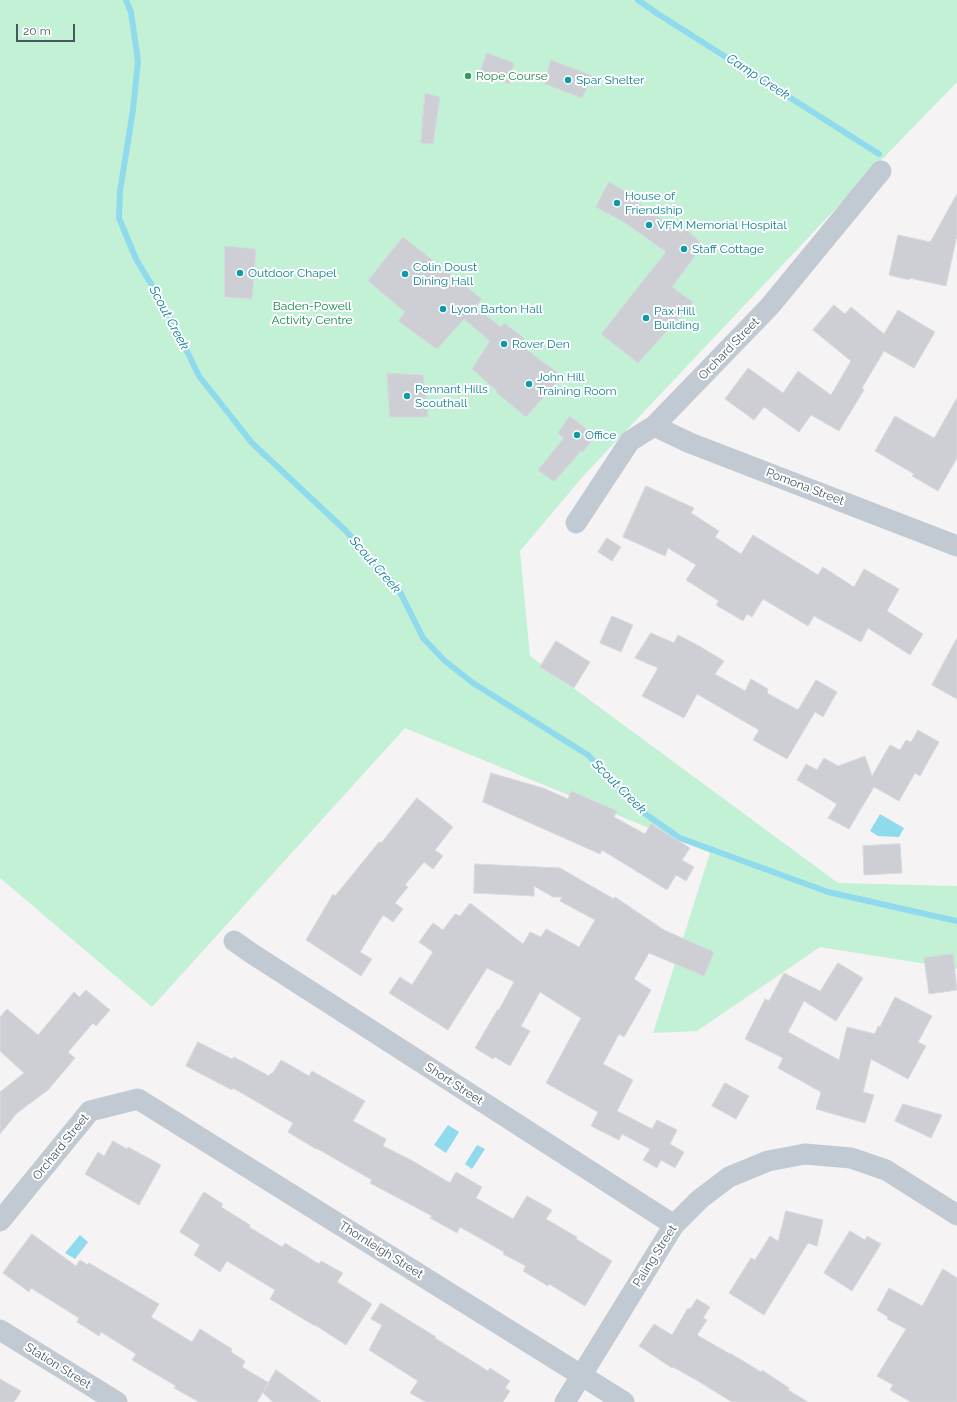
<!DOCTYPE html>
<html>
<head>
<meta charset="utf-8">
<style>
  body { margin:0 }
  #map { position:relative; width:957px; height:1402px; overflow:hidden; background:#f5f3f3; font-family:Raleway,sans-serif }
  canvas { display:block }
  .scale { position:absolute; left:16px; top:24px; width:59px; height:18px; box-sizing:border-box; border:2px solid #4a5661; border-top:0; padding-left:5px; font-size:12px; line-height:14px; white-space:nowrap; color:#4a5661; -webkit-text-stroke:3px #fff; paint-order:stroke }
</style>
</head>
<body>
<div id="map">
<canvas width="957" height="1402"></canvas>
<div class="scale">20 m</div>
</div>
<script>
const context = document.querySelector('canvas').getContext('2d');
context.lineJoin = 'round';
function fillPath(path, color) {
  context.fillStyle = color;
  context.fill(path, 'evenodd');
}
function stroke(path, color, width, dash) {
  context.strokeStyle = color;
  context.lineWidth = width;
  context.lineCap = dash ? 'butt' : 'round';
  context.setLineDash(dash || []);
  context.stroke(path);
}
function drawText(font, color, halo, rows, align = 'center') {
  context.font = font + ' Raleway,sans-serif';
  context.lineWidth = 4;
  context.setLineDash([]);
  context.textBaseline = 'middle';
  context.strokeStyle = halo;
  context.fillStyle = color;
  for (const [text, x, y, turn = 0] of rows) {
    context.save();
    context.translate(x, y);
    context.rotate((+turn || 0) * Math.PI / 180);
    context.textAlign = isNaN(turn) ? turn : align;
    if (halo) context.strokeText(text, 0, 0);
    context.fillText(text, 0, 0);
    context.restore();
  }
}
const green = new Path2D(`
  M 0,0 L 957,0 L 957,82 L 892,149 L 586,473 L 520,551 L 530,656 L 838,883 L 957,886 L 957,969 L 820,947 L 697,1031 L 653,1033 L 710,853 L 405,728 L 152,1007 L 0,878 Z`);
const water = new Path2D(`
  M 880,814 L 904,828 L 899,837 L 878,836 L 870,831 Z
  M 448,1125 L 459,1132 L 446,1153 L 434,1145 Z
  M 477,1145 L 485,1149 L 472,1169 L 465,1164 Z
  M 80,1235 L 88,1242 L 75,1259 L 65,1253 Z`);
const stream = new Path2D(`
  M 126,0 L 131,12 L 138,61 L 133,110 L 120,191 L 119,218 L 136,259 L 168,312 L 199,376 L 252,443 L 346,531 L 399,590 L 423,638 L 445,661 L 473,683 L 588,755 L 644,813 L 680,838 L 828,892 L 957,921
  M 638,0 L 658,14 L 879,154`);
const building = new Path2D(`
  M 487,53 L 514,63 L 509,84 L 480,73 Z
  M 551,60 L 593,76 L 582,98 L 545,84 Z
  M 425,93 L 440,97 L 433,144 L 421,143 Z
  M 609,182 L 638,199 L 637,202 L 681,233 L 685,228 L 703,245 L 672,287 L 693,302 L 638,363 L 601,334 L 666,252 L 627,224 L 596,207 Z
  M 957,194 L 957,235 L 946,286 L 909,278 L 909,280 L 889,275 L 898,235 L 930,242 Z
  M 403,237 L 482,299 L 475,307 L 501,327 L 504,323 L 524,338 L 519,344 L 562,376 L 526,417 L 496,392 L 497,391 L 472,369 L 490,341 L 464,319 L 437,349 L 398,321 L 405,312 L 368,281 Z
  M 225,246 L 256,249 L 252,299 L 225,297 Z
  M 834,305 L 845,314 L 851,307 L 884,334 L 898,310 L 935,332 L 914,368 L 884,351 L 862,388 L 864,390 L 839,431 L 811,415 L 799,432 L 764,407 L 754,420 L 725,399 L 748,368 L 783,393 L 798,371 L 831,395 L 851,361 L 813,330 Z
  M 387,373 L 423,375 L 428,417 L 390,417 Z
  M 957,398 L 957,458 L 938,491 L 912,476 L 914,474 L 875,451 L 895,416 L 934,438 Z
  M 570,416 L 595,436 L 583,452 L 581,451 L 554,482 L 538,470 L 564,438 L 558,433 Z
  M 646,486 L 694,508 L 691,513 L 719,531 L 715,537 L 741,554 L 753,535 L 818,575 L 823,567 L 854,587 L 864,569 L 899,589 L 887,611 L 923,634 L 910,655 L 868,628 L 861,642 L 814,616 L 808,626 L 763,599 L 752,617 L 747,614 L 743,621 L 716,605 L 719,601 L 686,580 L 696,565 L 668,548 L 665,556 L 623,537 Z
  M 607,538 L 621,547 L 612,561 L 598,552 Z
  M 612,616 L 633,625 L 621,652 L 600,643 Z
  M 651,633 L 674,643 L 678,635 L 699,646 L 724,661 L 715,674 L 745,691 L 751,679 L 768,689 L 767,693 L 798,710 L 816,680 L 837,692 L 823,717 L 815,712 L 787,759 L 753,740 L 759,730 L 697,694 L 684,718 L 642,696 L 658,668 L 635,658 Z
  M 957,638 L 957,699 L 932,685 Z
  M 556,641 L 590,662 L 574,688 L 540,667 Z
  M 918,730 L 939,742 L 920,776 L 915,773 L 899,801 L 874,787 L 849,829 L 828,818 L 837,804 L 797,780 L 806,764 L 817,770 L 824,758 L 838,766 L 865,756 L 872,776 L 890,745 L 900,750 L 906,740 L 911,742 Z
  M 491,773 L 543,788 L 568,799 L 571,791 L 617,811 L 614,817 L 645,834 L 651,824 L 690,848 L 682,860 L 694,867 L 686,881 L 676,875 L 667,890 L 602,850 L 600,854 L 483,802 Z
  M 417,798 L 453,827 L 435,850 L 443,856 L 433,869 L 424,862 L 405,885 L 408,887 L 395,903 L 403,909 L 393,922 L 383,915 L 360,952 L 372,959 L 361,976 L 306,940 L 333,894 L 335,896 L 379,842 L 381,843 Z
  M 900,844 L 902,873 L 864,875 L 863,846 Z
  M 475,864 L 560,868 L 614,899 L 615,897 L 664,930 L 714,952 L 704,976 L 649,953 L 634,979 L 651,990 L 624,1037 L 619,1034 L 603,1064 L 633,1080 L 617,1111 L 652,1129 L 657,1120 L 677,1130 L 670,1144 L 684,1152 L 675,1168 L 661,1160 L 657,1168 L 643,1160 L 650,1149 L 622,1134 L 619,1140 L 591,1126 L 598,1112 L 546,1083 L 581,1018 L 540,992 L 521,1026 L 530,1031 L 510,1066 L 495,1057 L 493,1059 L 475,1048 L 498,1009 L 499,1010 L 514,982 L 487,968 L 448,1030 L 389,993 L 400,977 L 412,985 L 433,952 L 419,942 L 433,923 L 443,930 L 455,914 L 460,916 L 470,903 L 523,944 L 530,932 L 541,937 L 546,929 L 579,947 L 595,920 L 560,901 L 562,897 L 553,897 L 534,886 L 534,896 L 474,893 Z
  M 953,954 L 957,990 L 929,994 L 924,958 Z
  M 838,963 L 863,978 L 836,1021 L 804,1001 L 788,1032 L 839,1060 L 847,1027 L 875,1034 L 878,1026 L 880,1027 L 895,997 L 932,1016 L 918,1042 L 926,1046 L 908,1079 L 871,1059 L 863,1092 L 874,1095 L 865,1123 L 816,1109 L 821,1092 L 778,1068 L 783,1058 L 745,1039 L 765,999 L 769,1001 L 784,973 L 820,991 Z
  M 86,990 L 110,1010 L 96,1026 L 93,1023 L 68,1052 L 75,1058 L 48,1090 L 17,1113 L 0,1134 L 0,1092 L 24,1073 L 0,1051 L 0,1017 L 7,1009 L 38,1035 L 74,992 L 79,997 Z
  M 198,1042 L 232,1059 L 234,1057 L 269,1076 L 271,1073 L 272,1074 L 281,1060 L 309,1076 L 312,1071 L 365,1101 L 353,1121 L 386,1139 L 383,1146 L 411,1160 L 450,1183 L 456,1172 L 482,1187 L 476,1198 L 513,1219 L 527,1196 L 552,1210 L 546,1219 L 577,1237 L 576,1239 L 612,1261 L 585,1306 L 549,1284 L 548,1286 L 523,1271 L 526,1266 L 503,1254 L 504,1252 L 460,1227 L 457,1233 L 430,1218 L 432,1216 L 370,1183 L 372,1180 L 316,1148 L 316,1149 L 288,1132 L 293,1123 L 233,1088 L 232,1090 L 186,1066 Z
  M 725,1083 L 749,1096 L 736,1119 L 712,1106 Z
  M 903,1104 L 942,1115 L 931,1138 L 895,1121 Z
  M 113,1141 L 127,1149 L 128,1147 L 161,1165 L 139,1205 L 85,1174 L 98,1152 L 104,1156 Z
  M 204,1192 L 223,1204 L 221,1207 L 250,1225 L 249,1227 L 282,1247 L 285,1243 L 319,1264 L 321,1261 L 343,1273 L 337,1282 L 372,1304 L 346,1345 L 315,1325 L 315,1326 L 270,1299 L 275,1290 L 227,1261 L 220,1272 L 194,1255 L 200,1245 L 180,1232 Z
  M 786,1211 L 823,1220 L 817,1246 L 808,1243 L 764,1315 L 729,1293 L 751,1258 L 755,1260 L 770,1236 L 778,1241 Z
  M 850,1231 L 865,1240 L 867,1236 L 881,1244 L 852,1291 L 824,1273 Z
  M 32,1234 L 76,1266 L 80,1260 L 88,1265 L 89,1263 L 159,1304 L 151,1317 L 192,1342 L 200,1329 L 232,1349 L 231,1352 L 245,1361 L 242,1367 L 269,1383 L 257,1402 L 199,1402 L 174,1388 L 176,1386 L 132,1360 L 136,1354 L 101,1332 L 99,1336 L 77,1322 L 79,1318 L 31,1288 L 29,1292 L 3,1273 Z
  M 943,1269 L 957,1278 L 957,1402 L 911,1402 L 890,1390 L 893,1385 L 877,1376 L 906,1329 L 887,1319 L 888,1317 L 877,1310 L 889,1288 L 922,1306 Z
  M 697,1299 L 710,1307 L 703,1318 L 707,1320 L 697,1335 L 730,1354 L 730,1353 L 761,1372 L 762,1370 L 789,1388 L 788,1390 L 808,1402 L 732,1402 L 698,1381 L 673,1367 L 672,1368 L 639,1346 L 654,1324 L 672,1335 L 688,1308 L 690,1309 Z
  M 381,1303 L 436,1337 L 435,1338 L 488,1371 L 490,1368 L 510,1381 L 505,1388 L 510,1391 L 503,1402 L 426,1402 L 410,1393 L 418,1381 L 369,1350 L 382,1325 L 371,1319 Z
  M 276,1370 L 321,1402 L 273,1402 L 263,1393 Z
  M 0,1379 L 21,1391 L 14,1402 L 0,1402 Z`);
const minor = new Path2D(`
  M 654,426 L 690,443 L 957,546
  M 576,523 L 630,441 L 654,426 L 770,306 L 881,171
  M 234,941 L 251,953 L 674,1225
  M 0,1221 L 90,1111 L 138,1099 L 624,1402
  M 0,1330 L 117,1402
  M 565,1402 L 674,1225 L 700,1199 L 729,1177 L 768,1161 L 805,1154 L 851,1158 L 886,1170 L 957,1215`);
const markers = [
  [468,76,4,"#2e9e5b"],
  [568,80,4,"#0f9aa8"],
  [617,203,4,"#0f9aa8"],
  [649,225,4,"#0f9aa8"],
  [684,249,4,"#0f9aa8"],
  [240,273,4,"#0f9aa8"],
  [405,274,4,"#0f9aa8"],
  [443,309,4,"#0f9aa8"],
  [646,318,4,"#0f9aa8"],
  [504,344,4,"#0f9aa8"],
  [529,384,4,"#0f9aa8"],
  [407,396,4,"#0f9aa8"],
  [577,435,4,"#0f9aa8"]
];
const leisureNames = [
  ["Rope Course",476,76]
];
const cultureNames = [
  ["Spar Shelter",576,80],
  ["House of",625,196],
  ["Friendship",625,210],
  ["VFM Memorial Hospital",657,225],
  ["Staff Cottage",692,249],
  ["Colin Doust",413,267],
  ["Dining Hall",413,281],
  ["Outdoor Chapel",248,273],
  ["Lyon Barton Hall",451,309],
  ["Pax Hill",654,311],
  ["Building",654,325],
  ["Rover Den",512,344],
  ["John Hill",537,377],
  ["Training Room",537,391],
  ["Pennant Hills",415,389],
  ["Scouthall",415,403],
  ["Office",585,435]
];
const parkNames = [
  ["Baden-Powell",312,306],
  ["Activity Centre",312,320]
];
const streetNames = [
  ["Orchard Street",729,349,-46],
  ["Pomona Street",805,487,21],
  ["Short Street",454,1084,33],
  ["Orchard Street",61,1147,-51],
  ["Thornleigh Street",381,1250,32],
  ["Paling Street",655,1256,-58],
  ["Station Street",58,1366,32]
];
const waterNames = [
  ["Camp Creek",758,77,33],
  ["Scout Creek",169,318,62],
  ["Scout Creek",375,565,49],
  ["Scout Creek",619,787,45]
];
fillPath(green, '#c3f1d5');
fillPath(water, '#90daee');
stroke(stream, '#90daee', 6);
fillPath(building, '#cdcfd5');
stroke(building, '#d7d9de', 1);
stroke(minor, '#c1cad2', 21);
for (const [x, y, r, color] of markers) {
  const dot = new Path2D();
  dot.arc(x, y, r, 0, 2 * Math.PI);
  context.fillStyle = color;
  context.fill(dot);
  stroke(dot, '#fff', 1.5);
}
drawText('12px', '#27864d', '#fff', leisureNames, 'left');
drawText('12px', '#0d838f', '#fff', cultureNames, 'left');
drawText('12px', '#17864f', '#fff', parkNames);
drawText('12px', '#4a5661', '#fff', streetNames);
drawText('italic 13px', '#0c7c9b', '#fff', waterNames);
</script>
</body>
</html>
